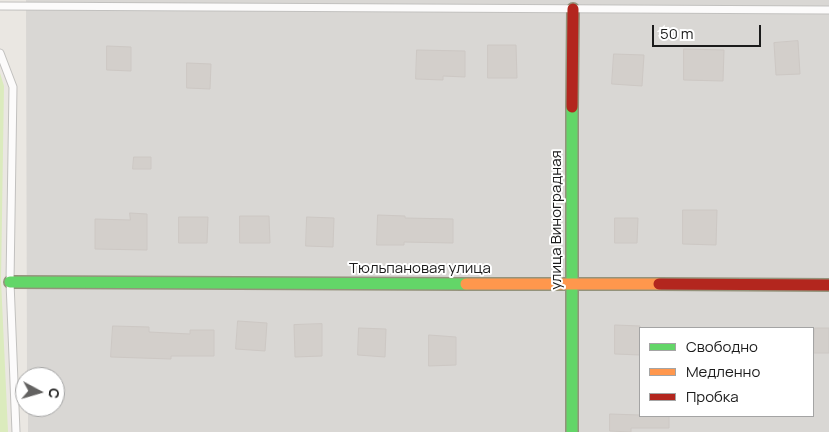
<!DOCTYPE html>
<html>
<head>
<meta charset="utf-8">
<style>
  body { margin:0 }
  #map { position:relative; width:829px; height:432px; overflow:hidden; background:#eae7e2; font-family:Manrope,sans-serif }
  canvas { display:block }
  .legend { position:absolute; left:639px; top:327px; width:175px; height:90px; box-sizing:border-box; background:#fff; border:1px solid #a4a4a4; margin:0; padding:6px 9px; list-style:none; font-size:15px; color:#1b1b1b }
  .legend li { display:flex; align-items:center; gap:10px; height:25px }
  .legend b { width:25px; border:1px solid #a4a4a4 }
  .north { position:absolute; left:15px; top:367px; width:50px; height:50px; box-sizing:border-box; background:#fff; border:1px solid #a4a4a4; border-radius:50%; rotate:96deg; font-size:14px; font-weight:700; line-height:20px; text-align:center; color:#1b1b1b }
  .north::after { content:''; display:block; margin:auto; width:18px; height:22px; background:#636261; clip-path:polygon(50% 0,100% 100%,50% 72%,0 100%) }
  .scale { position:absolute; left:652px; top:25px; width:109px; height:22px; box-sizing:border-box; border:2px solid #1b1b1b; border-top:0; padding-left:6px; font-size:15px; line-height:18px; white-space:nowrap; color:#1b1b1b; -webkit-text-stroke:4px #fff; paint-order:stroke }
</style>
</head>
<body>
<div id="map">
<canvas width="829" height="432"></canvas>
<ul class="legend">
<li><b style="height:6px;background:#63d668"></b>Свободно</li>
<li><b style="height:6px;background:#ff974d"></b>Медленно</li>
<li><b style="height:6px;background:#b3261e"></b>Пробка</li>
</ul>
<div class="north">С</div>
<div class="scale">50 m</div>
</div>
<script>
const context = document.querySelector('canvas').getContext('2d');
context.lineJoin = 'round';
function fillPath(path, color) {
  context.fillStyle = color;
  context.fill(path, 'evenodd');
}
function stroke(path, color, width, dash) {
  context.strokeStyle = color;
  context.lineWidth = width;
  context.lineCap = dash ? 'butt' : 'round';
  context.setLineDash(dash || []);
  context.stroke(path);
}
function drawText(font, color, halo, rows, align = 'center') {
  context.font = font + ' Manrope,sans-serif';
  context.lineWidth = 4;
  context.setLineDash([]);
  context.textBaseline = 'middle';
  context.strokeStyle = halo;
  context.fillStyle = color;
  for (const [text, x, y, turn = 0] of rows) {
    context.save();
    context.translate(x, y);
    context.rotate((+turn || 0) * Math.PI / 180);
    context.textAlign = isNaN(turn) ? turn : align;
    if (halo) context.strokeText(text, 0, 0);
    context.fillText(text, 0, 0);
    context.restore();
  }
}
const residential = new Path2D(`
  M 26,0 L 829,0 L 829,432 L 28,432 L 28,407 L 55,407 L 55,377 L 27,377 ZM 640,328 L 813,328 L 813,416 L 640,416 Z`);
const grass = new Path2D(`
  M 0,73 L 4,86 L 1,280 L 8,432 L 0,432 Z`);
const building = new Path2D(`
  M 798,41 L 800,74 L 776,75 L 774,43 Z
  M 488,45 L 516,45 L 517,78 L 488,78 Z
  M 107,46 L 131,47 L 131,71 L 107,70 Z
  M 684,49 L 724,50 L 723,81 L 684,80 Z
  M 417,50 L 465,51 L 465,77 L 443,76 L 443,80 L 416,79 Z
  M 614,54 L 644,55 L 642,86 L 612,84 Z
  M 187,63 L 211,64 L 210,89 L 187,88 Z
  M 134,157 L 151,157 L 151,169 L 133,169 Z
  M 683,210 L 717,210 L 716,245 L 683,244 Z
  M 130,213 L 147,214 L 147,250 L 95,249 L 95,219 L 130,220 Z
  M 378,215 L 405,216 L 405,218 L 453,219 L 453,243 L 404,242 L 404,245 L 377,245 Z
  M 240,216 L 269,216 L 270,243 L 240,243 Z
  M 179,217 L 208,217 L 207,243 L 179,243 Z
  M 307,217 L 334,218 L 333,247 L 306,246 Z
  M 615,218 L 638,218 L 637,243 L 615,243 Z
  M 238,321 L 267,323 L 265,351 L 236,349 Z
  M 322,324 L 322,356 L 295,357 L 294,325 Z
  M 615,325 L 640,326 L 640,355 L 615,354 Z
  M 113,326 L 149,327 L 149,332 L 190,334 L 190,330 L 214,330 L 214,356 L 171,356 L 171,359 L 111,357 Z
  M 359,328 L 386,329 L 385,357 L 358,355 Z
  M 815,328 L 829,328 L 829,353 L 814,353 Z
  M 429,335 L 456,337 L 456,365 L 429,366 Z
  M 610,414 L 669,416 L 669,428 L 631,428 L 631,432 L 610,431 Z`);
const lane = new Path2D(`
  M 0,6 L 829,10
  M 0,53 L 13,87 L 10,282 L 16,432`);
const fast = new Path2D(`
  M 10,282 L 466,284
  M 572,432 L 572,107`);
const slow = new Path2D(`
  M 466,284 L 659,284`);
const jam = new Path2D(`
  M 572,107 L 573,9
  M 659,284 L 829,285`);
const streetNames = [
  ["улица Виноградная",557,220,-90],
  ["Тюльпановая улица",420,269]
];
fillPath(residential, '#d9d7d4');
fillPath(grass, '#dbebbd');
fillPath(building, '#d3cfcb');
stroke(building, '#cdc8c4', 1);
stroke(lane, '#c2c1bf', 9);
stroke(fast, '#94937b', 14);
stroke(slow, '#94937b', 14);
stroke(jam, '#94937b', 14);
stroke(lane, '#fcfbfb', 7);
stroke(fast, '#63d668', 11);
stroke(slow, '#ff974d', 11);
stroke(jam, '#b3261e', 11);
drawText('15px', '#1b1b1b', '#fff', streetNames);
</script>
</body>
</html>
